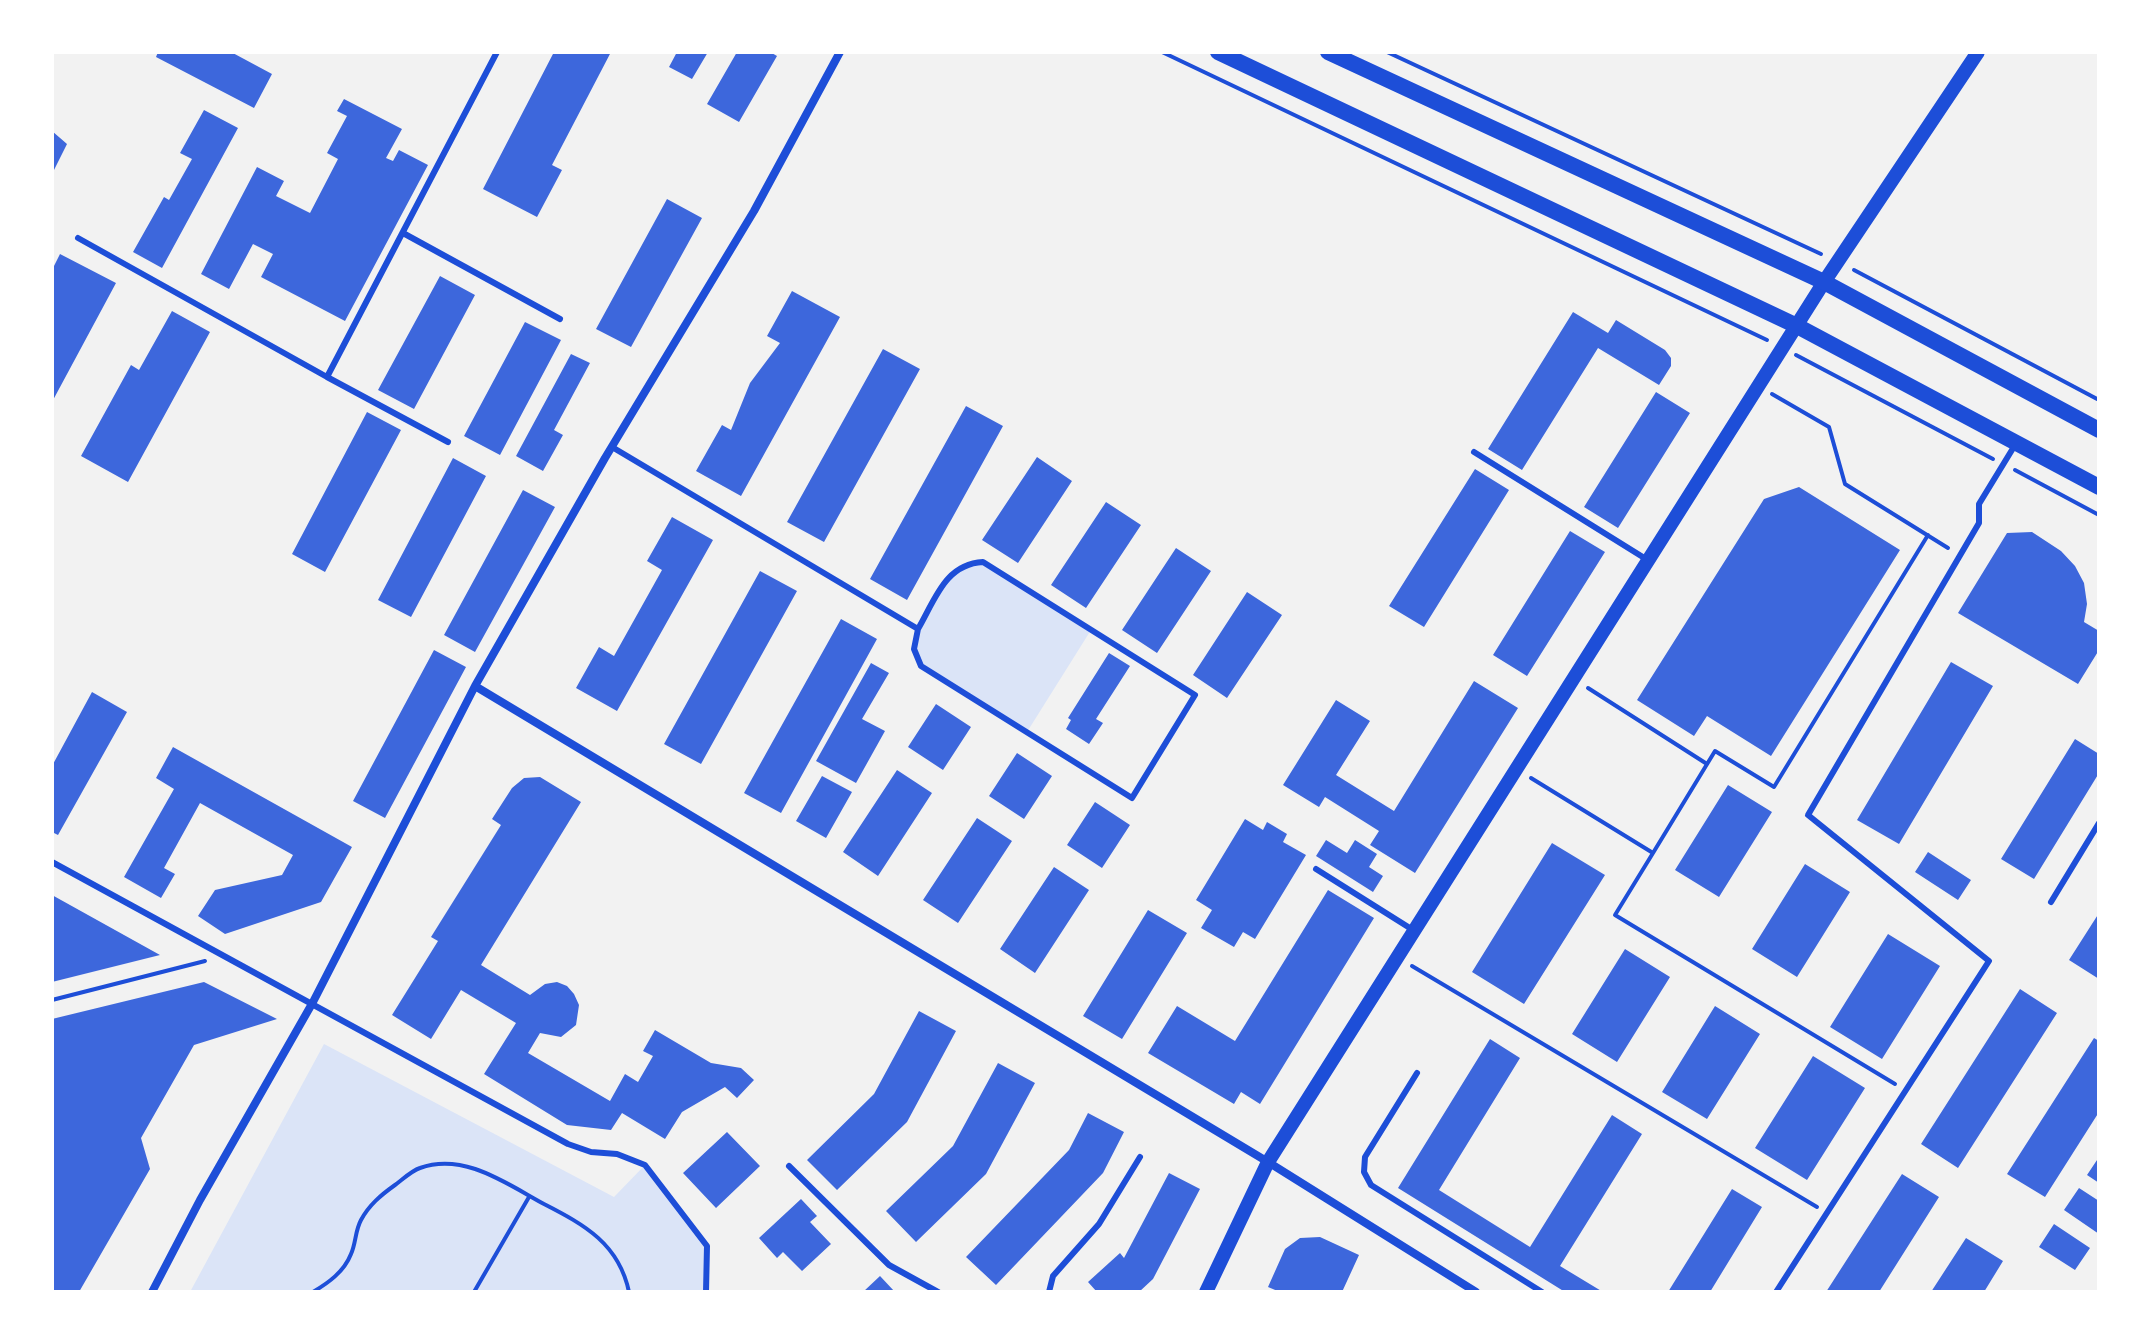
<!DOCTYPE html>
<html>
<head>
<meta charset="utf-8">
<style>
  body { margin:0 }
  #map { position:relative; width:2151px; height:1344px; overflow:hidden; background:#f2f2f2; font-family:Karla,sans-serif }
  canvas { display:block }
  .frame { position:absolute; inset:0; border:54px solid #fff; pointer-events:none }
</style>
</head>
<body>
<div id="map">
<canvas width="2151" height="1344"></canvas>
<div class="frame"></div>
</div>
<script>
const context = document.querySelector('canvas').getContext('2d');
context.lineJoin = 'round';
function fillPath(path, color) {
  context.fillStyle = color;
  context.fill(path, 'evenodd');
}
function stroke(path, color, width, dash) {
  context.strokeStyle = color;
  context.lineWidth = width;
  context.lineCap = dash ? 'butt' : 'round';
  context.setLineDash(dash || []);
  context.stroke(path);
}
const green = new Path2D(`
  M 983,562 L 1091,630 L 1027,732 L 921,666 L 914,649 L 918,629 L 952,572 Z
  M 324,1044 L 614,1197 L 645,1165 L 707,1246 L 706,1292 L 190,1292 Z`);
const building = new Path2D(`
  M 158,52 L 231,52 L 272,74 L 254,108 L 156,57 Z
  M 554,52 L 611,52 L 552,165 L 562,170 L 537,217 L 483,189 Z
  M 677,52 L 708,52 L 692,79 L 669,67 Z
  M 737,52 L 770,52 L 777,56 L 739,122 L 707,104 Z
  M 344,99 L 402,129 L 386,158 L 393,161 L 399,150 L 428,165 L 345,321 L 261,277 L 273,254 L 253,244 L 229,289 L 201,274 L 257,167 L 284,181 L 276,196 L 310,213 L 338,159 L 327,153 L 347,116 L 337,111 Z
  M 204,110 L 238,128 L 162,268 L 133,252 L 164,197 L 169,200 L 192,159 L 180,153 Z
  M 52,131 L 67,144 L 52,174 Z
  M 667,199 L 702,218 L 631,347 L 596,329 Z
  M 60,254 L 116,283 L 52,402 L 52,270 Z
  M 440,276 L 475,295 L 414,409 L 378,390 Z
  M 792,291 L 840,317 L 741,496 L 696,471 L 722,425 L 731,430 L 750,383 L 780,343 L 767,336 Z
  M 172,311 L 210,332 L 128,482 L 81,456 L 131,365 L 139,370 Z
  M 1573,312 L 1608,333 L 1616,320 L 1665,350 L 1671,358 L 1671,366 L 1659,385 L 1598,348 L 1522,470 L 1488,449 Z
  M 525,322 L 561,340 L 500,455 L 464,436 Z
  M 883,349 L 920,369 L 824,542 L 787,522 Z
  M 571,354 L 590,363 L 554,430 L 563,435 L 543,471 L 516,456 Z
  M 1656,392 L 1690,413 L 1618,528 L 1584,507 Z
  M 966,406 L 1003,426 L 907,600 L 870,579 Z
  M 367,412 L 401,430 L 325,572 L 292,554 Z
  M 1037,457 L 1072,481 L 1018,563 L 982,540 Z
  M 453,458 L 486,476 L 411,617 L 378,600 Z
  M 1475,469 L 1509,490 L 1424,627 L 1389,606 Z
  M 1799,487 L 1900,550 L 1771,756 L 1707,716 L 1694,736 L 1637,700 L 1764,499 Z
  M 523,490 L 555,507 L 475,652 L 444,635 Z
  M 1106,502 L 1141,525 L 1086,608 L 1051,585 Z
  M 672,517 L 713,540 L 617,711 L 576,688 L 599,647 L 614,656 L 662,570 L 647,561 Z
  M 1570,531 L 1605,552 L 1527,676 L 1493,655 Z
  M 2032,532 L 2061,551 L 2075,566 L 2084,583 L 2087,604 L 2084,622 L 2099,631 L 2099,650 L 2078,684 L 1958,613 L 2007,533 Z
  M 1176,548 L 1211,571 L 1157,653 L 1122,630 Z
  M 760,571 L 797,591 L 701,764 L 664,744 Z
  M 1247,592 L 1282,615 L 1227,698 L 1193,675 Z
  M 841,619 L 877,639 L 781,813 L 744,793 Z
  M 434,650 L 466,667 L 385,818 L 353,801 Z
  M 1109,653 L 1130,666 L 1096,719 L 1103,723 L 1089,744 L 1066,729 L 1071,720 L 1068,718 Z
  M 1951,662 L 1993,686 L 1899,844 L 1857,820 Z
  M 871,663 L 889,673 L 862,719 L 885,731 L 856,783 L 816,761 Z
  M 1474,681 L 1518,708 L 1415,873 L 1370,845 L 1379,831 L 1325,797 L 1319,807 L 1283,785 L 1336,700 L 1370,721 L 1336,775 L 1394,811 Z
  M 92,692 L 127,712 L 58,835 L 52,832 L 52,766 Z
  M 936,704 L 971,727 L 943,770 L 908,747 Z
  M 2075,739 L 2099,754 L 2099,773 L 2034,879 L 2001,859 Z
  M 173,747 L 352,847 L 321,902 L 225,934 L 198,916 L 215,890 L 282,875 L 293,855 L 200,803 L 164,868 L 175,874 L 161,898 L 124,877 L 174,789 L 156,778 Z
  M 1017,753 L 1052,776 L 1024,819 L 989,796 Z
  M 897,770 L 932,793 L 878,876 L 843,852 Z
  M 822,776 L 852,792 L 826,838 L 796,821 Z
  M 540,777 L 581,802 L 481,965 L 530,995 L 545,984 L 557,982 L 567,986 L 574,994 L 579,1005 L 576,1025 L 561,1037 L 540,1033 L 528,1053 L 610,1101 L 625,1074 L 638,1082 L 653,1056 L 643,1051 L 655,1030 L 711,1063 L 741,1068 L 754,1080 L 737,1098 L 725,1087 L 682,1112 L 665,1139 L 622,1113 L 611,1130 L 567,1125 L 484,1074 L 516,1023 L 461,990 L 431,1039 L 392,1015 L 438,941 L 431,937 L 501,825 L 492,819 L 512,788 L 524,778 Z
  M 1728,785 L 1772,812 L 1719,897 L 1675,870 Z
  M 1095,802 L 1130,825 L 1102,868 L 1067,845 Z
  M 977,818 L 1012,841 L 958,923 L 923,900 Z
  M 1245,819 L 1263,830 L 1267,822 L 1287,834 L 1283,842 L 1306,855 L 1255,939 L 1243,932 L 1234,947 L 1201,928 L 1212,910 L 1196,900 Z
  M 1326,840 L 1347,853 L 1355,840 L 1377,854 L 1369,867 L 1383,876 L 1373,892 L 1316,856 Z
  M 1552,843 L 1605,875 L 1524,1004 L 1472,972 Z
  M 1928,852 L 1971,880 L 1958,900 L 1915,872 Z
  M 1805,864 L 1850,892 L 1797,977 L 1752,949 Z
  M 1054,867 L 1089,890 L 1035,973 L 1000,949 Z
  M 1328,890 L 1374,918 L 1260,1104 L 1241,1092 L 1234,1104 L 1148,1053 L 1177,1006 L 1235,1041 Z
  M 52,895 L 160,955 L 52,982 Z
  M 1148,910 L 1187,933 L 1122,1039 L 1083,1016 Z
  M 2099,913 L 2099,979 L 2069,960 Z
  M 1888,934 L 1940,966 L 1882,1059 L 1830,1027 Z
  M 1625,949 L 1670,977 L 1617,1062 L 1572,1034 Z
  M 204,982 L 277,1019 L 194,1045 L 141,1138 L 150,1169 L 79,1292 L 52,1292 L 52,1019 Z
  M 2020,989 L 2057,1013 L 1958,1168 L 1921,1144 Z
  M 1715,1006 L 1760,1034 L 1707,1119 L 1662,1092 Z
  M 919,1011 L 956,1031 L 907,1122 L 837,1190 L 807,1160 L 874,1094 Z
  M 2094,1038 L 2099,1041 L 2099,1112 L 2045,1197 L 2007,1174 Z
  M 1490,1039 L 1520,1058 L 1439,1190 L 1530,1247 L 1612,1115 L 1642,1134 L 1560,1266 L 1603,1292 L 1565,1292 L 1398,1188 Z
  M 1813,1056 L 1865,1088 L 1807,1180 L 1755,1148 Z
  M 998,1063 L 1035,1083 L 986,1174 L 916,1242 L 886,1211 L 953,1146 Z
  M 1088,1113 L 1124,1132 L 1103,1173 L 996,1285 L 966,1257 L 1069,1150 Z
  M 727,1132 L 760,1166 L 716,1208 L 683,1173 Z
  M 2099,1157 L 2099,1183 L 2087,1175 Z
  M 1169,1173 L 1200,1189 L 1153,1279 L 1139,1292 L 1097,1292 L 1088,1282 L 1120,1253 L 1124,1258 Z
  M 1902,1174 L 1939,1197 L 1879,1292 L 1826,1292 Z
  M 2079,1188 L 2099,1201 L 2099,1234 L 2064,1210 Z
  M 1732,1189 L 1762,1207 L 1710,1292 L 1668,1292 Z
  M 801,1199 L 817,1216 L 810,1222 L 831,1244 L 802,1271 L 783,1252 L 777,1258 L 759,1238 Z
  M 2054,1224 L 2090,1248 L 2075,1270 L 2039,1247 Z
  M 1320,1237 L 1359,1255 L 1342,1292 L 1280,1292 L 1268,1287 L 1285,1249 L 1300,1238 Z
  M 1966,1238 L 2003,1261 L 1984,1292 L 1931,1292 Z
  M 880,1276 L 895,1292 L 863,1292 Z`);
const path = new Path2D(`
  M 1162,52 L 1767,340
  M 1387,52 L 1821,254
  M 1854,270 L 2099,400
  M 1796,355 L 1993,459
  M 1772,394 L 1829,427 L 1845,484 L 1948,548
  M 2015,470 L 2099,515
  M 1588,688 L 1707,764
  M 1531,778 L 1653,853 L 1615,915 L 1895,1084
  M 1653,853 L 1715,751 L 1774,787 L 1928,535
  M 1412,966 L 1817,1207
  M 52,1000 L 205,961
  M 313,1292 C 328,1283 344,1272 351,1254 C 356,1243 355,1231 361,1220 C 369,1205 381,1195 395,1185 C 402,1180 411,1171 420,1168 C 464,1152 507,1184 544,1204 C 585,1225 619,1244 629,1292
  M 474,1292 L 529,1197`);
const service = new Path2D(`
  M 403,233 L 560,319
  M 78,238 L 327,377 L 497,52
  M 327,377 L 448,442
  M 612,447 L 918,629 L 914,649 L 921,666 L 1132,798 L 1195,695 L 983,562 C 945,564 935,600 918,629
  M 1474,452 L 1646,559
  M 52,862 L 568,1144 L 591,1152 L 617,1154 L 645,1165 L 707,1246 L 706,1292
  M 1316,869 L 1413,930
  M 2051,902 L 2099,823
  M 1417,1073 L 1365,1157 L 1364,1172 L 1371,1185 L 1542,1292
  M 789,1166 L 889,1265 L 938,1292
  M 1049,1292 L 1053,1276 L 1099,1224 L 1140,1157
  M 1776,1292 L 1989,961 L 1808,815 L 1979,523 L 1979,504 L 2015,445`);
const minor = new Path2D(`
  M 475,686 L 1268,1162 L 1476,1292
  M 152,1292 L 200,1200 L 313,1002 L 475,686 L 605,458 L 754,211 L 840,52`);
const tertiary = new Path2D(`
  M 1206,1292 L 1268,1162 L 1824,282 L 1978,52`);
const secondary = new Path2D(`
  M 1218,52 L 1797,326 L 2099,487
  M 1328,52 L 1824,282 L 2099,430`);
fillPath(green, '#dbe4f7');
fillPath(building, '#3d67dc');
stroke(path, '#1d4ed8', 4);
stroke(service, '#1d4ed8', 6);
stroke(minor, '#1d4ed8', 8);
stroke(tertiary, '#1d4ed8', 14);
stroke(secondary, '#1d4ed8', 16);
</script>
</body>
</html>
